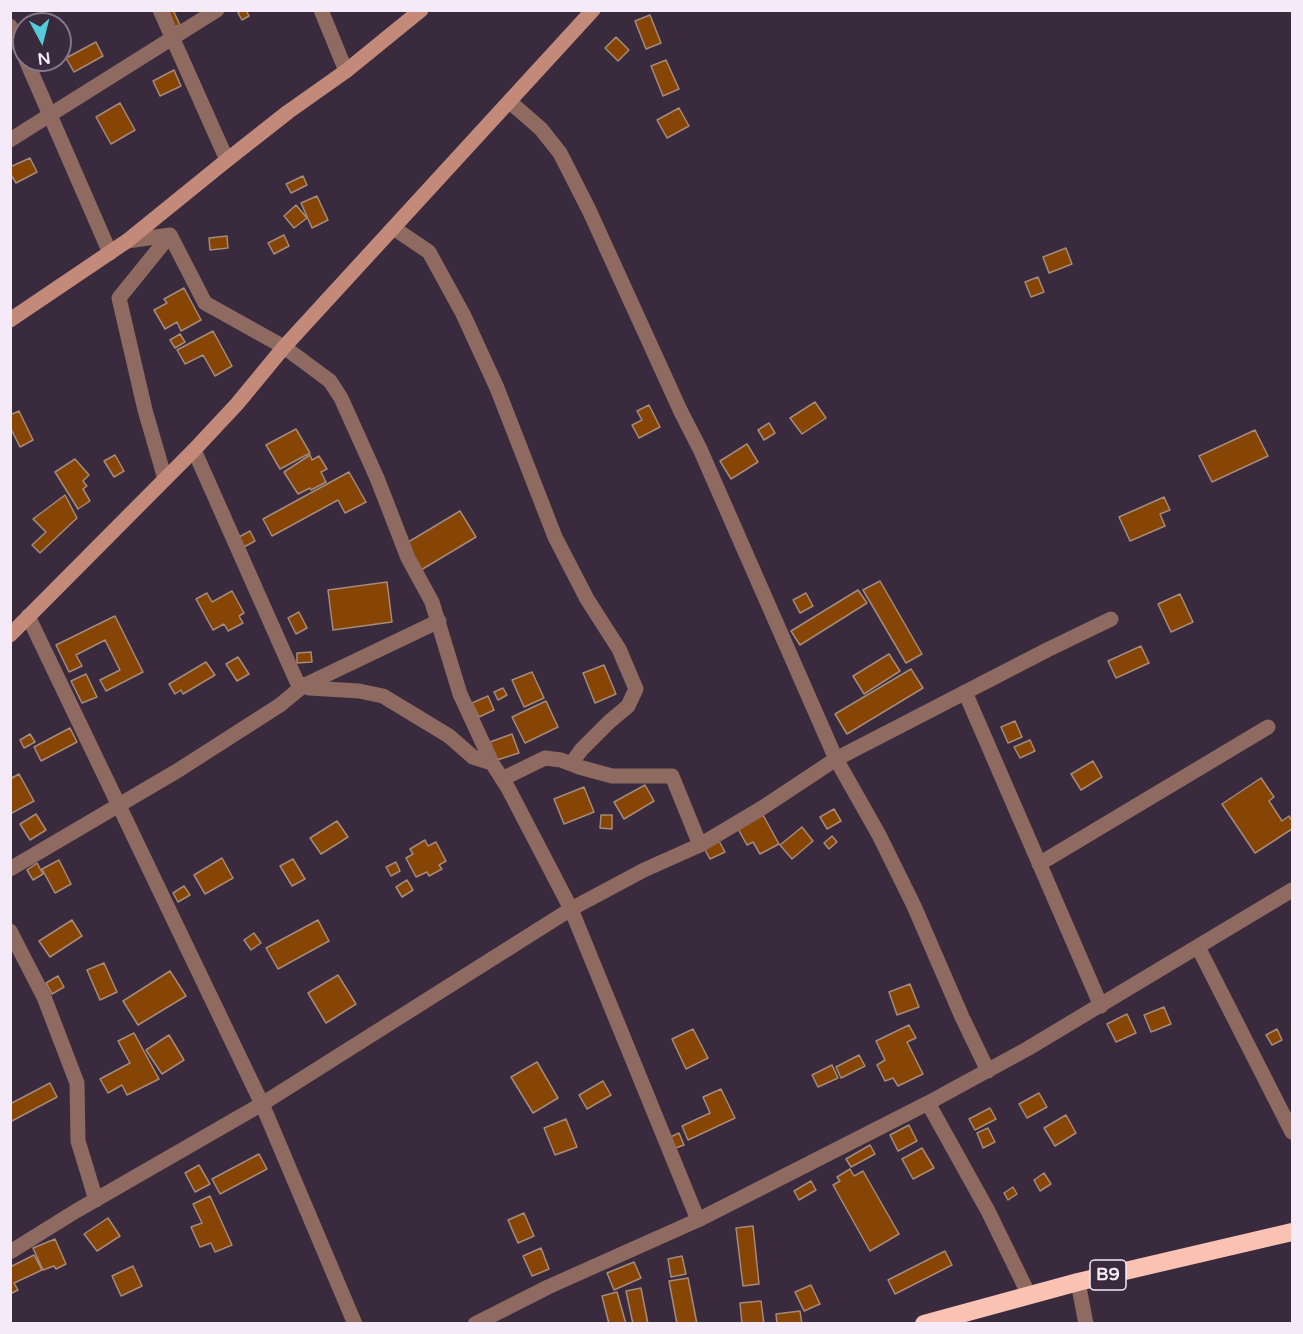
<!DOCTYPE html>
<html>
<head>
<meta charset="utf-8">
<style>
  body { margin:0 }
  #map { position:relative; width:1303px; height:1334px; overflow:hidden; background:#392a3e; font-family:"Varela Round",sans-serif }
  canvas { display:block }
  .frame { position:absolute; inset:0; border:12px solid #f5ebf8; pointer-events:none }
  .north { position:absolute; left:12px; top:12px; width:60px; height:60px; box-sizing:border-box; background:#392a3e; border:2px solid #847788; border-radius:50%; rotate:173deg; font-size:16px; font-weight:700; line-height:24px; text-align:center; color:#f5ebf8 }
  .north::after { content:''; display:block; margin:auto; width:21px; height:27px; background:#53cbdb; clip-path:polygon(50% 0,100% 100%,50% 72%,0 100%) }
</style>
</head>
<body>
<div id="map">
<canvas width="1303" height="1334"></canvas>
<div class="frame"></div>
<div class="north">N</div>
</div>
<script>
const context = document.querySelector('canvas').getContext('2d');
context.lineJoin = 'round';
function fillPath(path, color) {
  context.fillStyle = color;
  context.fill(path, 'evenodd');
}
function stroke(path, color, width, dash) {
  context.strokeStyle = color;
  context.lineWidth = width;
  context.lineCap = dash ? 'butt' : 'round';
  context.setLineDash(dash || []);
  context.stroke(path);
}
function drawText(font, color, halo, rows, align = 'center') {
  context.font = font + ' "Varela Round",sans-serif';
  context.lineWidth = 5;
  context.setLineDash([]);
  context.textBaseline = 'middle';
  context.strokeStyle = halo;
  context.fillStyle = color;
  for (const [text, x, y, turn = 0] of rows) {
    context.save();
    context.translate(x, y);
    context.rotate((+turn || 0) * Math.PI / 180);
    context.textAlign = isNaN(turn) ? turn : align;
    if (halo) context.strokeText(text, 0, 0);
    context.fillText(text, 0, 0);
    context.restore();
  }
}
const building = new Path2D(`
  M 168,10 L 173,10 L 180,25 L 175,27 Z
  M 242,10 L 246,10 L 249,16 L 242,20 L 238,13 Z
  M 650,15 L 661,43 L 646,49 L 635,21 Z
  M 616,37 L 629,50 L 618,61 L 605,48 Z
  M 96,42 L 103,56 L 74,72 L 66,58 Z
  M 666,60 L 679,89 L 663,96 L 651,66 Z
  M 174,70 L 181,86 L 160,96 L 153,81 Z
  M 120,103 L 135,130 L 111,144 L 96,117 Z
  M 679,108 L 689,126 L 667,138 L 657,120 Z
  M 30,158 L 37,172 L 16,183 L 10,173 L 10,167 Z
  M 303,176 L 307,185 L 291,193 L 286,184 Z
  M 317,196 L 328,220 L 312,228 L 301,203 Z
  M 296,205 L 307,218 L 294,228 L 284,216 Z
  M 284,235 L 289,246 L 274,254 L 268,243 Z
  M 227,236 L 228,248 L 210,250 L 209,238 Z
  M 1066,248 L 1072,264 L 1049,273 L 1043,257 Z
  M 1038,277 L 1044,292 L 1031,297 L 1025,282 Z
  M 184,288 L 201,320 L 181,331 L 177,322 L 165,329 L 154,310 L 167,303 L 164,299 Z
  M 213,331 L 232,366 L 215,376 L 203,355 L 185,364 L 177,350 Z
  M 180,334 L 185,342 L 175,348 L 170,340 Z
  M 815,402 L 826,418 L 802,434 L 790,418 Z
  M 649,405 L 660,427 L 639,438 L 632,425 L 642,420 L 637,411 Z
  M 19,411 L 33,440 L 20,447 L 10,427 L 10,415 Z
  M 769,423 L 775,433 L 764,440 L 758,430 Z
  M 296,429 L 310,453 L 280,469 L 266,445 Z
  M 1255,430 L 1268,456 L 1212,482 L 1199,456 Z
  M 747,444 L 758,462 L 731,479 L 720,461 Z
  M 115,455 L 124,471 L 114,477 L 104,461 Z
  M 310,455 L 312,460 L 319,456 L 327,469 L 321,472 L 326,482 L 311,490 L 310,488 L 298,494 L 284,472 Z
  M 75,459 L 89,475 L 83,481 L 87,486 L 83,489 L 90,501 L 78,509 L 55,472 Z
  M 349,472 L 366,502 L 345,513 L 338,500 L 272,536 L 263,519 Z
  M 65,495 L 77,518 L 40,553 L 32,545 L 46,532 L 33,519 Z
  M 1164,497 L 1170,510 L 1160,514 L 1165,526 L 1130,541 L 1119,517 Z
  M 460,511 L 476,537 L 421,570 L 405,544 Z
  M 250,531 L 255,541 L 244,547 L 239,537 Z
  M 880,581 L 922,654 L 906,663 L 863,590 Z
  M 387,582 L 392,622 L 333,630 L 328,590 Z
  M 858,590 L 867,603 L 800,645 L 791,631 Z
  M 232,591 L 244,613 L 239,616 L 243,623 L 228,631 L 224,624 L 213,630 L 196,599 L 207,593 L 212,602 Z
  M 806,593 L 813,606 L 800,613 L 793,600 Z
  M 1180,594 L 1193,622 L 1171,632 L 1158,604 Z
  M 299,612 L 307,628 L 296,634 L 288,618 Z
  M 115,616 L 143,672 L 106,691 L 100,680 L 120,670 L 105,640 L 76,655 L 82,666 L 69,672 L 56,645 Z
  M 1141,646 L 1149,663 L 1116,678 L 1108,661 Z
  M 311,652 L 312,662 L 297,663 L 297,653 Z
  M 889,654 L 900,671 L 864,694 L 853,676 Z
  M 238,657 L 249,674 L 237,681 L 226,664 Z
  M 206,662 L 215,675 L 183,694 L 181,690 L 175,694 L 169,684 Z
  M 604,665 L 616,694 L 595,703 L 583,673 Z
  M 911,669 L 923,688 L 847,734 L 835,714 Z
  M 532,672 L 544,698 L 524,707 L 512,680 Z
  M 86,674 L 97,697 L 82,703 L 71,681 Z
  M 503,688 L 507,695 L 498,700 L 494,692 Z
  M 488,696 L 494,710 L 479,717 L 472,703 Z
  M 546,701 L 558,727 L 525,743 L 512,717 Z
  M 1015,721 L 1022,737 L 1008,743 L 1001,727 Z
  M 70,728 L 77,742 L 41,761 L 34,747 Z
  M 30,734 L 35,742 L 24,748 L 20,740 Z
  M 512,734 L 519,753 L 497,760 L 490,742 Z
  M 1030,740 L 1035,751 L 1020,758 L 1014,747 Z
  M 1093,761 L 1102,777 L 1081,790 L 1071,774 Z
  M 19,774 L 34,801 L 10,814 L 10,779 Z
  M 1261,778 L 1274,797 L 1269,801 L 1282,821 L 1289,816 L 1292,821 L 1292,829 L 1255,853 L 1222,804 Z
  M 645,785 L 654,801 L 624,819 L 614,802 Z
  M 584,787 L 594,812 L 564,824 L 554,799 Z
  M 834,809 L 841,821 L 827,829 L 820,817 Z
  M 36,814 L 46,830 L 30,840 L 20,824 Z
  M 601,815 L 612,815 L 612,829 L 600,828 Z
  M 763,815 L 779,844 L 760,854 L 753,842 L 747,845 L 738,829 Z
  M 337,821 L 348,837 L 321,854 L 310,838 Z
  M 802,827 L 813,841 L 792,859 L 780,845 Z
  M 832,836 L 837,842 L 829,849 L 824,843 Z
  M 425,840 L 428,846 L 436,842 L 446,861 L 439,865 L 442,869 L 429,876 L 427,872 L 416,877 L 406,858 L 413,854 L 410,849 Z
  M 719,841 L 725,852 L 710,859 L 704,848 Z
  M 222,858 L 233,878 L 205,894 L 194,875 Z
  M 293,859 L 305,879 L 292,886 L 280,866 Z
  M 59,860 L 71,884 L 55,893 L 42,869 Z
  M 396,862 L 400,871 L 391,876 L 386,867 Z
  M 37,863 L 43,874 L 33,880 L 27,870 Z
  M 407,880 L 413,890 L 402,897 L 396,887 Z
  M 184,886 L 190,895 L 178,902 L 173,893 Z
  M 72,920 L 82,936 L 50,957 L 39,941 Z
  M 318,920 L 329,941 L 278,969 L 266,948 Z
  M 254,933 L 261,943 L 251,950 L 244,940 Z
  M 104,963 L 117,992 L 100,1000 L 87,970 Z
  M 170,971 L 186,996 L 138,1025 L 123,1001 Z
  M 338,975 L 356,1004 L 326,1023 L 308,993 Z
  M 58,976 L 64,987 L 52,994 L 46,983 Z
  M 910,984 L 919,1007 L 897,1015 L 889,992 Z
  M 1164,1007 L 1171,1024 L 1151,1032 L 1144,1015 Z
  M 1127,1014 L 1136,1033 L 1116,1042 L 1107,1024 Z
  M 909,1025 L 916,1038 L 907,1042 L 923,1074 L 898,1086 L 893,1078 L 885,1081 L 877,1065 L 885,1060 L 876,1041 Z
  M 693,1029 L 708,1058 L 686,1069 L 672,1039 Z
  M 1277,1029 L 1282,1040 L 1272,1045 L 1266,1035 Z
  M 134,1033 L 159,1079 L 127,1095 L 122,1085 L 108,1093 L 100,1079 L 130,1063 L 118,1041 Z
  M 169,1035 L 184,1060 L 162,1074 L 146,1050 Z
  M 859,1055 L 865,1066 L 841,1078 L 836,1067 Z
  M 537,1062 L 558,1098 L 533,1113 L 511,1077 Z
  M 832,1065 L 838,1078 L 818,1087 L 812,1075 Z
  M 603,1081 L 611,1095 L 587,1109 L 579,1095 Z
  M 50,1083 L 57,1097 L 10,1122 L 10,1104 Z
  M 721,1089 L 735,1118 L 688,1140 L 682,1126 L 710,1113 L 703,1097 Z
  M 1039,1093 L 1047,1107 L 1027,1118 L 1019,1104 Z
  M 990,1108 L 996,1119 L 975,1130 L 969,1119 Z
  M 1066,1115 L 1076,1133 L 1055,1146 L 1044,1128 Z
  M 566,1119 L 577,1147 L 555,1155 L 544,1128 Z
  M 909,1125 L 917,1141 L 898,1151 L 890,1135 Z
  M 988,1128 L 995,1142 L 983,1148 L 977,1133 Z
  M 679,1133 L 684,1145 L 673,1149 L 668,1138 Z
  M 870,1145 L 875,1154 L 851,1167 L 846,1159 Z
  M 922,1148 L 934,1168 L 913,1179 L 902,1159 Z
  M 259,1154 L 267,1169 L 220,1194 L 212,1179 Z
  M 199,1165 L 210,1184 L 195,1192 L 185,1173 Z
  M 850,1169 L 854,1176 L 863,1171 L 899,1234 L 870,1251 L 833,1185 L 840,1181 L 837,1177 Z
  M 1044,1173 L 1051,1184 L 1040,1191 L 1034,1180 Z
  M 811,1181 L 816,1190 L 799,1200 L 794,1191 Z
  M 1013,1187 L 1017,1194 L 1008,1200 L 1004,1193 Z
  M 210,1196 L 232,1245 L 215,1252 L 211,1243 L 200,1247 L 191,1227 L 202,1223 L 193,1204 Z
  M 524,1213 L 534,1236 L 518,1243 L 508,1220 Z
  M 108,1218 L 120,1236 L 97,1251 L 84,1234 Z
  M 753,1226 L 759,1284 L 743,1286 L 736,1228 Z
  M 55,1239 L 66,1264 L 56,1269 L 54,1266 L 43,1270 L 33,1248 Z
  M 541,1248 L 549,1269 L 532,1276 L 523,1256 Z
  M 945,1251 L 952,1265 L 895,1294 L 888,1280 Z
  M 34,1255 L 42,1270 L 14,1283 L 18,1290 L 10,1294 L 10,1267 Z
  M 682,1256 L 686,1274 L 671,1277 L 668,1259 Z
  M 634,1262 L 641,1278 L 614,1290 L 607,1273 Z
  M 133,1266 L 142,1286 L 121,1296 L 112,1276 Z
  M 688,1278 L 697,1324 L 677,1324 L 669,1281 Z
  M 811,1285 L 820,1304 L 804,1311 L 795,1292 Z
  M 641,1288 L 648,1324 L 633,1324 L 626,1291 Z
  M 617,1292 L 626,1324 L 609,1324 L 602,1296 Z
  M 761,1301 L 764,1324 L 742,1324 L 740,1303 Z
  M 800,1311 L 802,1324 L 777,1324 L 776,1314 Z`);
const street = new Path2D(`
  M 160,10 L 227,160
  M 321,10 L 346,71
  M 10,26 L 24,56
  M 26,60 L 110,253
  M 510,102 L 541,129 L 560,153 L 589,210 L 681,412 L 700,449 L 836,759 L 879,835 L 914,906 L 962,1017 L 988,1071
  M 10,140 L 217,10
  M 395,229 L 429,252 L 463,314 L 497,388 L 555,537 L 587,599 L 619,649 L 636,689 L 628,706 L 609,722 L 581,750 L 571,764
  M 170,235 L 205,303 L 284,347 L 330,381 L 341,398 L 377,478 L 408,558 L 432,602 L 460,694 L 492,763
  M 127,241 L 170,235 L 119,298 L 145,410 L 165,479
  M 194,450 L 297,682 L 309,688 L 359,691 L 383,696 L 449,736 L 473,757 L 492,763 L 508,788 L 571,909 L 262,1104 L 355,1324
  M 965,692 L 1101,1006
  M 502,779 L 545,758 L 561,760 L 579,767 L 612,776 L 672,776 L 700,845
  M 1039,864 L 1268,727
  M 10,869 L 177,771 L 280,705 L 303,686 L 439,621
  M 10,931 L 44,997 L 77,1083 L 78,1141 L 96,1200
  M 1198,947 L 1292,1132
  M 928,1103 L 988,1211 L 1029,1295
  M 698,1220 L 571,909 L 644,870 L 700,845 L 762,808 L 836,759 L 1047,650 L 1111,619
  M 10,1252 L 76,1211 L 262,1104 L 28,616
  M 1078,1282 L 1086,1324
  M 475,1324 L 548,1287 L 698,1220 L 928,1103 L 1027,1049 L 1292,890`);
const secondary = new Path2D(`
  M 10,320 L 127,241 L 227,160 L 288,112 L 346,71 L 421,10
  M 10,635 L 194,450 L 237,404 L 284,347 L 593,10`);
const highway = new Path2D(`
  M 924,1324 L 1078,1282 L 1292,1232`);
const shields = [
  [1108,1275,36]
];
const shieldNames = [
  ["B9",1108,1275]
];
fillPath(building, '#864505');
stroke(building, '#a58b7a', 1.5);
stroke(street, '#8e6a60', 15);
stroke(secondary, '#c38979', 15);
stroke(highway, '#f9c2b3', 18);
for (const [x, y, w] of shields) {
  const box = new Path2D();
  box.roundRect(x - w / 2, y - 15, w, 30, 4.5);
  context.fillStyle = '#392a3e';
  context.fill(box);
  stroke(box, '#f5ebf8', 1.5);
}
drawText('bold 18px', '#f5ebf8', null, shieldNames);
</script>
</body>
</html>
